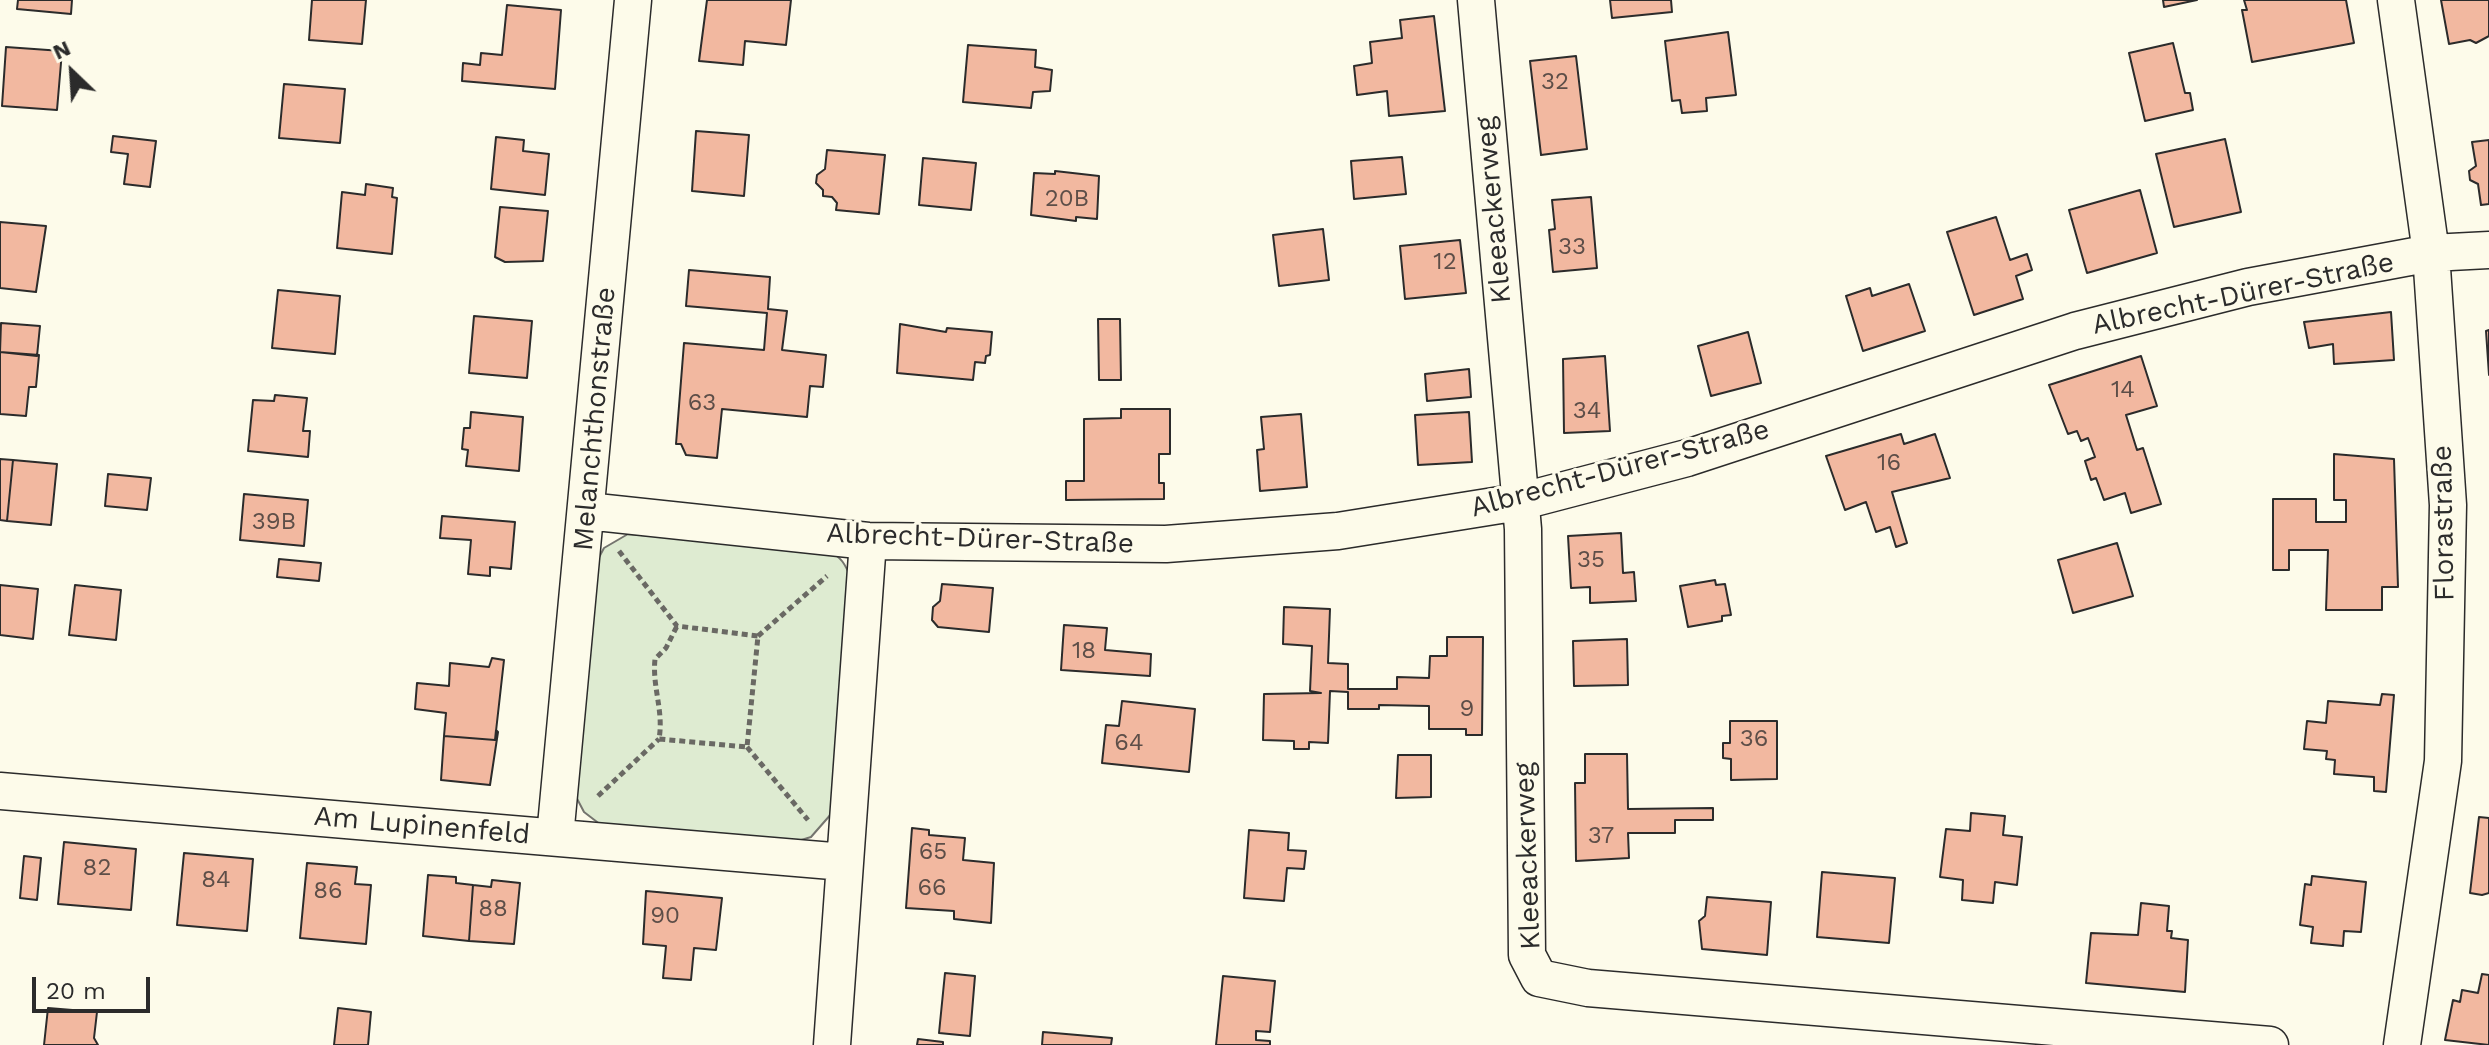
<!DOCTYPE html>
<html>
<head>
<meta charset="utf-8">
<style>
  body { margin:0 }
  #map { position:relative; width:2489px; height:1045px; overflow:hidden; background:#fdfbea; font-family:"Work Sans",sans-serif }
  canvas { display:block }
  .north { position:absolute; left:32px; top:32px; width:80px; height:80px; -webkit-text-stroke:6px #fdfbea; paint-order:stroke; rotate:335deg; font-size:22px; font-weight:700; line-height:32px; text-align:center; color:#2b2b2b }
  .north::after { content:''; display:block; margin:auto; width:28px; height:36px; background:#2b2b2b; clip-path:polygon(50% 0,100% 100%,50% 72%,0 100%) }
  .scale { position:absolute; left:32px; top:977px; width:118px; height:36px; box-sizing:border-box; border:4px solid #2b2b2b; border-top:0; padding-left:10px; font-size:24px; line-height:28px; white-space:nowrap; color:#2b2b2b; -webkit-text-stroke:6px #fdfbea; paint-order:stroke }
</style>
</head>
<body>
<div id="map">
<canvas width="2489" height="1045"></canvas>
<div class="north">N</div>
<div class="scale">20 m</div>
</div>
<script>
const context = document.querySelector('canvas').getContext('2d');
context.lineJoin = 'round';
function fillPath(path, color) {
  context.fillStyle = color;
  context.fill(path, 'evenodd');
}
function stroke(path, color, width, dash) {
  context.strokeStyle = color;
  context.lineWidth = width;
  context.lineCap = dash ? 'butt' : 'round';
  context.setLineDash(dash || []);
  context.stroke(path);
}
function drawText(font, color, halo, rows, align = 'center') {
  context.font = font + ' "Work Sans",sans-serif';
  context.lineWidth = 6;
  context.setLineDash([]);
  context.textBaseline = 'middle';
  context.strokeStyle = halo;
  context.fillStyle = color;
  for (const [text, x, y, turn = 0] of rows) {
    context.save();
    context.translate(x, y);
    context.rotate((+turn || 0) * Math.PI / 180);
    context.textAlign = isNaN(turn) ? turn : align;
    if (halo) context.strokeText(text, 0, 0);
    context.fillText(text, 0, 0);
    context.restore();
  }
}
const green = new Path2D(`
  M 628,534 L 827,550 C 841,556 846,565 851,579 L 832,813 L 811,837 L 798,841 L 601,825 L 584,812 L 573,791 L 596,563 L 604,548 Z`);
const building = new Path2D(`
  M 18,0 L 72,0 L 71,14 L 17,9 Z
  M 312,0 L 366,0 L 362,44 L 309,40 Z
  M 707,0 L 791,0 L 786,45 L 745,41 L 743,65 L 699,61 Z
  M 1610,0 L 1671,0 L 1672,12 L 1612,18 Z
  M 2163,0 L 2197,0 L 2164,7 Z
  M 2244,0 L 2346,0 L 2354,43 L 2252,62 L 2242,10 L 2247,10 Z
  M 2441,0 L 2489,0 L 2489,36 L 2476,43 L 2470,40 L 2449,44 Z
  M 507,5 L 561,10 L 555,89 L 462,81 L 463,63 L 480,65 L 481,53 L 502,55 Z
  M 1434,16 L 1445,111 L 1389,116 L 1387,91 L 1357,95 L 1354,66 L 1372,63 L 1370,42 L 1402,38 L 1400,20 Z
  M 1728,32 L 1736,95 L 1706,98 L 1707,111 L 1682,113 L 1680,100 L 1672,101 L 1665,41 Z
  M 2173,43 L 2185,93 L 2190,93 L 2193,110 L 2145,121 L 2129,53 Z
  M 968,45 L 1036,50 L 1035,67 L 1052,70 L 1050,91 L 1033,92 L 1031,108 L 963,102 Z
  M 6,47 L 62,51 L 57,110 L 2,106 Z
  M 1576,56 L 1587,149 L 1541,155 L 1530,61 Z
  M 284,84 L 345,89 L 340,143 L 279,138 Z
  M 696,131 L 749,135 L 744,196 L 692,191 Z
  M 113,136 L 156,141 L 150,187 L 124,184 L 128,154 L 111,152 Z
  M 496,137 L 524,140 L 523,151 L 549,154 L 545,195 L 491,189 Z
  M 2225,139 L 2241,212 L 2174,227 L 2156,154 Z
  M 2489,140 L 2489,204 L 2481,205 L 2478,184 L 2470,180 L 2469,171 L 2476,166 L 2472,142 Z
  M 827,150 L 885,155 L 879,214 L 836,210 L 837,203 L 832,197 L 823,196 L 823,190 L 816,183 L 817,175 L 825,169 Z
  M 1402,157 L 1406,194 L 1354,199 L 1351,161 Z
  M 923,158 L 976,163 L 971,210 L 919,205 Z
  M 1055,171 L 1099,176 L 1097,219 L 1076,217 L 1076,221 L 1031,215 L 1034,173 L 1055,174 Z
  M 366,184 L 393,188 L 392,197 L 397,198 L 392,254 L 337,248 L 342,192 L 365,195 Z
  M 2140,190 L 2157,253 L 2087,273 L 2069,210 Z
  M 1591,197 L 1597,268 L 1553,272 L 1549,230 L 1555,229 L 1552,200 Z
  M 500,207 L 548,211 L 543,261 L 505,262 L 495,257 Z
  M 1996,217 L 2010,260 L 2027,254 L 2032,270 L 2016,276 L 2023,299 L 1974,315 L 1947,232 Z
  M 0,222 L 46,226 L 36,292 L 0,288 Z
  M 1323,229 L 1329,280 L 1279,286 L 1273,235 Z
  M 1460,240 L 1466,293 L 1405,299 L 1400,246 Z
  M 689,270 L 770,277 L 768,309 L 787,311 L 782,350 L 826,355 L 823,387 L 810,386 L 807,417 L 722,409 L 717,458 L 686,455 L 681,444 L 676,444 L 684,343 L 764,350 L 767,313 L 686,306 Z
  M 1909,284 L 1925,331 L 1863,351 L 1846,296 L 1870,288 L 1872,296 Z
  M 278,290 L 340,296 L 335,354 L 272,348 Z
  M 2391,312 L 2394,360 L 2334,364 L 2333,344 L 2309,348 L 2304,322 Z
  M 474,316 L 532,321 L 527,378 L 469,373 Z
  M 1098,319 L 1120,319 L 1121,380 L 1099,380 Z
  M 1,323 L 40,326 L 37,356 L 0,352 Z
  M 900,324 L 946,332 L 947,328 L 992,332 L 990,355 L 986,356 L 985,363 L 975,362 L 973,380 L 897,373 Z
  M 2489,330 L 2489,375 L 2486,331 Z
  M 1748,332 L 1761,383 L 1711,396 L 1698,346 Z
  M 0,352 L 39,355 L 36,387 L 29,387 L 26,416 L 0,414 Z
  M 1605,356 L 1610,431 L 1564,433 L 1563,359 Z
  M 2141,356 L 2157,406 L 2126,415 L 2137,450 L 2143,448 L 2161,504 L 2131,513 L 2125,493 L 2104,500 L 2096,478 L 2091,480 L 2085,461 L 2095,457 L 2088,438 L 2081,441 L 2077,431 L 2068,434 L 2049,385 Z
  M 1469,369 L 1471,397 L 1427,401 L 1425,374 Z
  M 275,395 L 307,398 L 303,431 L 310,431 L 308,457 L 248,451 L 253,400 L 274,401 Z
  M 1121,409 L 1170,409 L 1170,454 L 1159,454 L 1159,483 L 1164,483 L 1164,499 L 1066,500 L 1066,481 L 1084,481 L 1084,419 L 1121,418 Z
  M 471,412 L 523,417 L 519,471 L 466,466 L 468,450 L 462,449 L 464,428 L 470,428 Z
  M 1469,412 L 1472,462 L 1418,465 L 1415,415 Z
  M 1301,414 L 1307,487 L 1260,491 L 1257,450 L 1264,449 L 1261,417 Z
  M 1901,434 L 1904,444 L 1935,434 L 1950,478 L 1892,492 L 1907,543 L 1896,547 L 1890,527 L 1876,532 L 1866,502 L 1845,510 L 1826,456 Z
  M 2334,454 L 2394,459 L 2398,587 L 2382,587 L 2382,610 L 2326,610 L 2328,550 L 2289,550 L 2289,570 L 2273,570 L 2273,499 L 2316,499 L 2316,522 L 2346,522 L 2346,500 L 2334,500 Z
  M 0,459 L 13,460 L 7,521 L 0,520 Z
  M 13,460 L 57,464 L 51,525 L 7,521 Z
  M 108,474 L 151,478 L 147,510 L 105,506 Z
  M 244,494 L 308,500 L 304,546 L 240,540 Z
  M 442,516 L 515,522 L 511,569 L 490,567 L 490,576 L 468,574 L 471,540 L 440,538 Z
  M 1621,533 L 1623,573 L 1634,572 L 1636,601 L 1590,603 L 1590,587 L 1571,588 L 1568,536 Z
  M 2117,543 L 2133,596 L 2073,613 L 2058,560 Z
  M 279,559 L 321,563 L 319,581 L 277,577 Z
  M 1715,580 L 1716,585 L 1725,584 L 1731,615 L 1722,616 L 1722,621 L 1688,627 L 1680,586 Z
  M 942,584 L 993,588 L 989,632 L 938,627 L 932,620 L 933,607 L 940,601 Z
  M 0,585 L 38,589 L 33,639 L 0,635 Z
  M 75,585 L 121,590 L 116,640 L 69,635 Z
  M 1284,607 L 1330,609 L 1328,663 L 1348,664 L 1348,689 L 1397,689 L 1397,677 L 1429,678 L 1430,656 L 1447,656 L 1447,637 L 1483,637 L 1482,735 L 1466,735 L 1466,729 L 1429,729 L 1429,706 L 1379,705 L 1379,709 L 1348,709 L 1348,692 L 1330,691 L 1328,743 L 1309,742 L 1309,749 L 1294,749 L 1294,741 L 1263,740 L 1264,694 L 1321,693 L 1310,691 L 1312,646 L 1283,644 Z
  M 1064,625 L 1107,628 L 1105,650 L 1151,654 L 1150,676 L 1061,670 Z
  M 1627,639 L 1628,685 L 1574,686 L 1573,641 Z
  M 492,658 L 504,660 L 495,740 L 444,736 L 446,713 L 415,709 L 417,683 L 449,686 L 450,663 L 489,667 Z
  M 2382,694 L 2394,695 L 2386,792 L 2374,791 L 2374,777 L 2334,774 L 2335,760 L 2326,759 L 2327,751 L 2304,749 L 2307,721 L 2326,723 L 2328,701 L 2380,705 Z
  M 1122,701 L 1195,709 L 1189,772 L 1102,763 L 1106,725 L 1119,726 Z
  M 1730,721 L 1777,721 L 1777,779 L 1731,780 L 1731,759 L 1723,758 L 1723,743 L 1730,743 Z
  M 496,730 L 498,732 L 490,785 L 441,780 L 444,736 L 495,740 Z
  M 1585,754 L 1627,754 L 1628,809 L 1713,808 L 1713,820 L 1675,820 L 1675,833 L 1628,833 L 1629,858 L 1576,861 L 1575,783 L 1585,783 Z
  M 1398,755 L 1431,755 L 1431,797 L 1396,798 Z
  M 1971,813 L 2005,816 L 2003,835 L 2022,837 L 2017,885 L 1995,882 L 1993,903 L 1962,900 L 1963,880 L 1940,877 L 1946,829 L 1970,831 Z
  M 2479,817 L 2489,818 L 2489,893 L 2482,895 L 2470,893 Z
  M 912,828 L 929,830 L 929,835 L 965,838 L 963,860 L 994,863 L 991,923 L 954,919 L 954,911 L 906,908 Z
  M 1249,830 L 1289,833 L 1288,850 L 1306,851 L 1304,869 L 1287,868 L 1284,901 L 1244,898 Z
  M 64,842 L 136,849 L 131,910 L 58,904 Z
  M 184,853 L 253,859 L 247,931 L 177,925 Z
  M 24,856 L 41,858 L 37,900 L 20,898 Z
  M 307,863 L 357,867 L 355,884 L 371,885 L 366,944 L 300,938 Z
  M 1822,872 L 1895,878 L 1889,943 L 1817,937 Z
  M 428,875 L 456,877 L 456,883 L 473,885 L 469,941 L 423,936 Z
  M 2312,876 L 2366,882 L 2361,932 L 2344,931 L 2343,946 L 2311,943 L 2313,927 L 2300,925 L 2305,884 L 2311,885 Z
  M 492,880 L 520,883 L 514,944 L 469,941 L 473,885 L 491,887 Z
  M 646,891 L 722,898 L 716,950 L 694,948 L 691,980 L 663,978 L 666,946 L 643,944 Z
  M 1707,897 L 1771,902 L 1767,955 L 1702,949 L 1699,921 L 1705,916 Z
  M 2141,903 L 2169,906 L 2167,931 L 2172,931 L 2171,938 L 2188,940 L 2185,992 L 2086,983 L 2091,933 L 2138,935 Z
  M 945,973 L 975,976 L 970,1036 L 939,1033 Z
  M 2482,974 L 2489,975 L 2489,1045 L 2445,1040 L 2453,1000 L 2460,1002 L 2462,990 L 2478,993 Z
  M 1223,976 L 1275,981 L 1270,1032 L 1256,1031 L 1256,1040 L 1270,1041 L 1270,1045 L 1216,1045 Z
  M 48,1008 L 97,1012 L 94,1038 L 98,1045 L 44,1045 Z
  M 338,1008 L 371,1012 L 368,1045 L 334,1045 Z
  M 1043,1032 L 1112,1038 L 1111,1045 L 1042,1045 Z
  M 918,1039 L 943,1042 L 943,1045 L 917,1045 Z`);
const path = new Path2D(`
  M 619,551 L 677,626 L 758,636 L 747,747 L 659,739 C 664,711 652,687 655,659 L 666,648 L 677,626
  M 758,636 L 827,576
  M 747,747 L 808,820
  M 598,796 L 659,739`);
const street = new Path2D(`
  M 1476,0 L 1523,529 L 1527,955 L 1539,978 L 1588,988 L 2270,1045
  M 2396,0 L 2431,253 L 2448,505 L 2443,761 L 2402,1045
  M 587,511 L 868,541 L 1166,544 L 1338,531 L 1519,502 L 1687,458 L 2075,331 L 2248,287 L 2431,253 L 2489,250
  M 0,791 L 844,862
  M 555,837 L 633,0
  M 832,1045 L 868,541`);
const numberNames = [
  ["32",1555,82],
  ["20B",1067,199],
  ["33",1572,247],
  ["12",1445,262],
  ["14",2123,390],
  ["63",702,403],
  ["34",1587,411],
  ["16",1889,463],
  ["39B",274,522],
  ["35",1591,560],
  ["18",1084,651],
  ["9",1467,709],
  ["36",1754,739],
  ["64",1129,743],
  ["37",1601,836],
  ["65",933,852],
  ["82",97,868],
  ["84",216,880],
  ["66",932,888],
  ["86",328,891],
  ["88",493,909],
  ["90",665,916]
];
const streetNames = [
  ["Kleeackerweg",1494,210,-95],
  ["Albrecht-Dürer-Straße",2243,294,-12],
  ["Melanchthonstraße",595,419,-85],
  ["Albrecht-Dürer-Straße",1620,469,-15],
  ["Florastraße",2444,523,-91],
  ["Albrecht-Dürer-Straße",980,539,2],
  ["Am Lupinenfeld",422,826,5],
  ["Kleeackerweg",1528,856,-92]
];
fillPath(green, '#deebd1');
stroke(green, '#74746e', 2);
fillPath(building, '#f2b8a0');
stroke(building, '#2b2b2b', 2);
stroke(street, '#2b2b2b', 39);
stroke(path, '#6a6964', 5, [6, 4]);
stroke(street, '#fdfbea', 36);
drawText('24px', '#5d4e48', null, numberNames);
drawText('28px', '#2b2b2b', '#fdfbea', streetNames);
</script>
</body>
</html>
